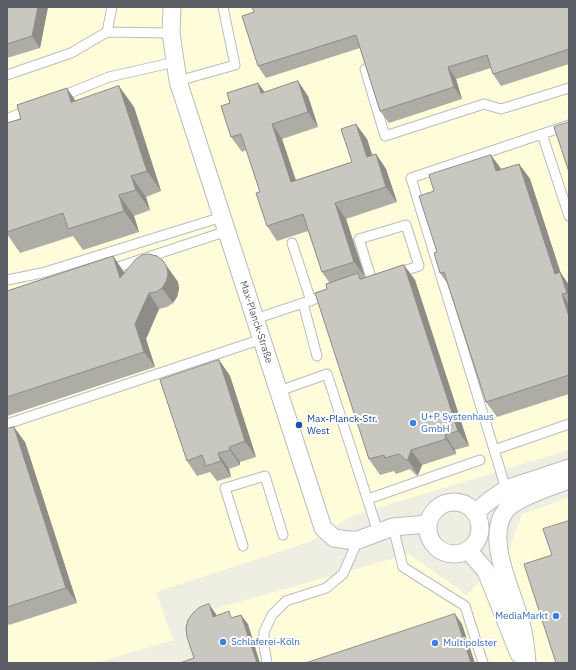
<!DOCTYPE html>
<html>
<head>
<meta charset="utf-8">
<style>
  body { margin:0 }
  #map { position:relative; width:576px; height:670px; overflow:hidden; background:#eeeee3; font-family:"IBM Plex Sans",sans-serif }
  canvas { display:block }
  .frame { position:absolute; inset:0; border:8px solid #5b5e64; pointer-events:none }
</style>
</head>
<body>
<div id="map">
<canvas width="576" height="670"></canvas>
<div class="frame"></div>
</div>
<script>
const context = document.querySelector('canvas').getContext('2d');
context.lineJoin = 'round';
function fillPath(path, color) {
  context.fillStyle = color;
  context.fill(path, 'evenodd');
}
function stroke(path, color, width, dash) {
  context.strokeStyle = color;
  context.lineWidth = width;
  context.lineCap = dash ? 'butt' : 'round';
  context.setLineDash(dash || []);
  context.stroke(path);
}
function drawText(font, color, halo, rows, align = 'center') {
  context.font = font + ' "IBM Plex Sans",sans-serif';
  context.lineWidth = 4;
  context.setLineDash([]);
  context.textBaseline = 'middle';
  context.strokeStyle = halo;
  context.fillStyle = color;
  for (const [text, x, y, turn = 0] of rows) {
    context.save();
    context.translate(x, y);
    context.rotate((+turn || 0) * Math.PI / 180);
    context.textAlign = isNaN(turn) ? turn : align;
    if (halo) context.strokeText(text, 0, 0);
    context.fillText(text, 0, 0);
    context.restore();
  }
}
const commercial = new Path2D(`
  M 7,7 L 569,7 L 569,450 L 354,515 L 309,542 L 156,592 L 173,640 L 97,663 L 7,663 Z
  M 569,497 L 569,663 L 196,663 L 203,612 L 409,554 L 467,595 L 509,549 L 522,514 Z`);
const lane = new Path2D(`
  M 107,32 L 112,7
  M 365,69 L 385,136 L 484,104 L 501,109 L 569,88
  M 7,75 L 71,53 L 107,32 L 171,33
  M 178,81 L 235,65 L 223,7
  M 60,97 L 109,77 L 175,62
  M 7,119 L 30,109
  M 542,134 L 569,125
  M 292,243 L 311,301
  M 109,270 L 227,231
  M 7,280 L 42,273 L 222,217
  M 372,281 L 359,239 L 406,225 L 419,266 L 397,273
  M 303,303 L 317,356
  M 255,319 L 327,295
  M 279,391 L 327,374 L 378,532
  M 7,424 L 262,339
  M 494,450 L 569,424
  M 506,489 L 411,178 L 542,134 L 569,216
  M 368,499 L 480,460
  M 393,527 L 403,567 L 465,606 L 483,663
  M 243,546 L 225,488 L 265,476 L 283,535
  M 267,663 L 264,645 L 264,632 L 272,615 L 286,601 L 326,588 L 343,574 L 358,540`);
const street = new Path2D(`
  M 172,7 L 171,33 L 178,81 L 323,528 L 334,538 L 347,540 L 358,540 L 393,527 L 428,524
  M428 528a26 26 0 1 1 52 0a26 26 0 1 1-52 0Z
  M 476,512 L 489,501 L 506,489 L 569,468
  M 468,550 L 486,571 L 519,654
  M 527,663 C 526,651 525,638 522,627 C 515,595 483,539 506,510 C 517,497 553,486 569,480`);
const wall = new Path2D(`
  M 7,7 L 48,7 L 40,48 L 7,58 Z
  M 569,7 L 569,64 L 501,86 L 493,74 L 491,68 L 456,79 L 462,99 L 389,123 L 380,111 L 360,48 L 266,78 L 258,66 L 254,12 Z
  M 258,83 L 264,92 L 308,96 L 318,127 L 282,139 L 296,180 L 352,162 L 367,139 L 372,155 L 376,154 L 386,169 L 397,202 L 346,219 L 365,277 L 404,265 L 415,280 L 469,446 L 455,450 L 456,454 L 422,465 L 418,475 L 417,476 L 410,469 L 396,474 L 394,471 L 380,475 L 369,459 L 327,289 L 329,282 L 322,272 L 308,231 L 277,241 L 267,226 L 260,192 L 246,150 L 242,152 L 231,137 L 230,103 Z
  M 75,101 L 134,107 L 161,191 L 146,197 L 150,210 L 134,216 L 139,232 L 83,250 L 73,236 L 20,253 L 7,234 L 7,123 Z
  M 519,164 L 530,179 L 560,272 L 569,285 L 569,394 L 497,417 L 486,402 L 447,283 L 440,273 L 501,169 Z
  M 113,256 L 124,273 L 163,261 L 178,282 L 179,289 L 177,297 L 173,303 L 167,307 L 159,309 L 146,339 L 155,367 L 7,416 L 7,291 Z
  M 219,360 L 230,376 L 256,457 L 240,462 L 240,465 L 229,469 L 231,477 L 217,481 L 210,472 L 197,476 L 187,461 Z
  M 7,429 L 25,442 L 77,603 L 9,625 L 7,622 Z`);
const shadedWall = new Path2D(`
  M 38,7 L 48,7 L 40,48 L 32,36 Z
  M 448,67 L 456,79 L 462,99 L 454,87 Z
  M 298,81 L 308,96 L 318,127 L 308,112 Z
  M 258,83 L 269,98 L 261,93 Z
  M 119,86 L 134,107 L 161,191 L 147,171 Z
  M 67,88 L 81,109 L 71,102 Z
  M 272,124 L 282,139 L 301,197 L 291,182 Z
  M 356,124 L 367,139 L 378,172 L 367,157 Z
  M 376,154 L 386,169 L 397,202 L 386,187 Z
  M 491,155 L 502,170 L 496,171 Z
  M 519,164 L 530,179 L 566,289 L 555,274 Z
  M 131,176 L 146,197 L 150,210 L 136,190 Z
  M 119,195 L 134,216 L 139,232 L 124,211 Z
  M 335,203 L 346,219 L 365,277 L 354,262 Z
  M 113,256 L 124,272 L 131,293 L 120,278 Z
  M 163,261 L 178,282 L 179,289 L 177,297 L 173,303 L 162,288 Z
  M 404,265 L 415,280 L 469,446 L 458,431 Z
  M 560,272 L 569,285 L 569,296 L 567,293 Z
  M 149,293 L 159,309 L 146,339 L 155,367 L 144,352 L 135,324 Z
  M 562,294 L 569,305 L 569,317 Z
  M 219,360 L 230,376 L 256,457 L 245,441 Z
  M 14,427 L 25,442 L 77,603 L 66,588 Z
  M 445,435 L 455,450 L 456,454 L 446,439 Z
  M 229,447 L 240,462 L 240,465 L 230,450 Z
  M 411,450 L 422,465 L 418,475 L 408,460 Z
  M 218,453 L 229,469 L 231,477 L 221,461 Z
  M 209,604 L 216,614 L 219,626 L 213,617 Z
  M 455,614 L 462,624 L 475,663 L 471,663 Z
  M 241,615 L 248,624 L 260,663 L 257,663 Z`);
const building = new Path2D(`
  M 7,7 L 38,7 L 32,36 L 7,44 Z
  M 252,7 L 569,7 L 569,49 L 493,74 L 487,55 L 448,67 L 454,87 L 380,111 L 356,35 L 258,66 L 242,16 L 254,12 Z
  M 298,81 L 308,112 L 272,124 L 291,182 L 352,162 L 341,129 L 356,124 L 367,157 L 376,154 L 386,187 L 335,203 L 354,262 L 322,272 L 303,214 L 267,226 L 256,193 L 260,192 L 241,134 L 231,137 L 221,106 L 230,103 L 227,93 L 258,83 L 261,93 Z
  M 119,86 L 147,171 L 131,176 L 136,190 L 119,195 L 124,211 L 68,229 L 63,213 L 7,232 L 7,123 L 21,119 L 17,105 L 67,88 L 71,102 Z
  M 569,122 L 569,172 L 554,127 Z
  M 491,155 L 496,171 L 519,164 L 555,274 L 560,272 L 567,293 L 562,294 L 569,317 L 569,375 L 486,402 L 444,272 L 440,273 L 434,253 L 437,252 L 419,196 L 434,191 L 429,175 Z
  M 149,254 L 157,256 L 163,261 L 167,267 L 168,274 L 166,282 L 162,288 L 156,292 L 149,293 L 135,324 L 144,352 L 7,397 L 7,291 L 113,256 L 120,278 L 136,259 L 142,255 Z
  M 404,265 L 458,431 L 445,435 L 446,439 L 411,450 L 408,460 L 406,460 L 399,454 L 385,458 L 384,455 L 369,459 L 315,293 L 327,289 L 326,284 L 358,273 L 360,279 Z
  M 219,360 L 245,441 L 229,447 L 230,450 L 218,453 L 221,461 L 206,466 L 202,455 L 187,461 L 160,380 Z
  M 14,427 L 66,588 L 7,607 L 7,429 Z
  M 569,521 L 569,663 L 556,663 L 524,564 L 552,555 L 543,529 Z
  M 209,604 L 213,617 L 229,611 L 231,618 L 241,615 L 257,663 L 180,663 L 194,658 L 187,637 L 186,628 L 188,620 L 193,613 L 200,607 Z
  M 455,614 L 471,663 L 306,663 Z`);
const markers = [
  [413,423,4,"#3f7fe0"],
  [299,425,4,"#1a4fb4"],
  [556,616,4,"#3f7fe0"],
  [223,642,4,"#3f7fe0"],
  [435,643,4,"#3f7fe0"]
];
const streetNames = [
  ["Max-Planck-Straße",256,322,72]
];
const shopNames = [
  ["U+P Systenhaus",421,417],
  ["GmbH",421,429],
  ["MediaMarkt",548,616,"right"],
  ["Schlaferei-Köln",231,642],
  ["Multipolster",443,643]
];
const transitNames = [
  ["Max-Planck-Str.",307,419],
  ["West",307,431]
];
fillPath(commercial, '#fefcd9');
stroke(lane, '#bbbcc2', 11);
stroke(street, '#bbbcc2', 19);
stroke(lane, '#fff', 9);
stroke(street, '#fff', 17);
fillPath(wall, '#adaca5');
fillPath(shadedWall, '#8d8c86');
fillPath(building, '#c9c8c0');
stroke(building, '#8d8c86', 1);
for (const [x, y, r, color] of markers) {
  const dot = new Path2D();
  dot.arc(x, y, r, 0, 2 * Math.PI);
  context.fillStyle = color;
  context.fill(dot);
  stroke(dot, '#fff', 1.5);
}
drawText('10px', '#5b5e64', '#fff', streetNames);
drawText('10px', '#366cbe', '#fff', shopNames, 'left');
drawText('10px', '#164399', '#fff', transitNames, 'left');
</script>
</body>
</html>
